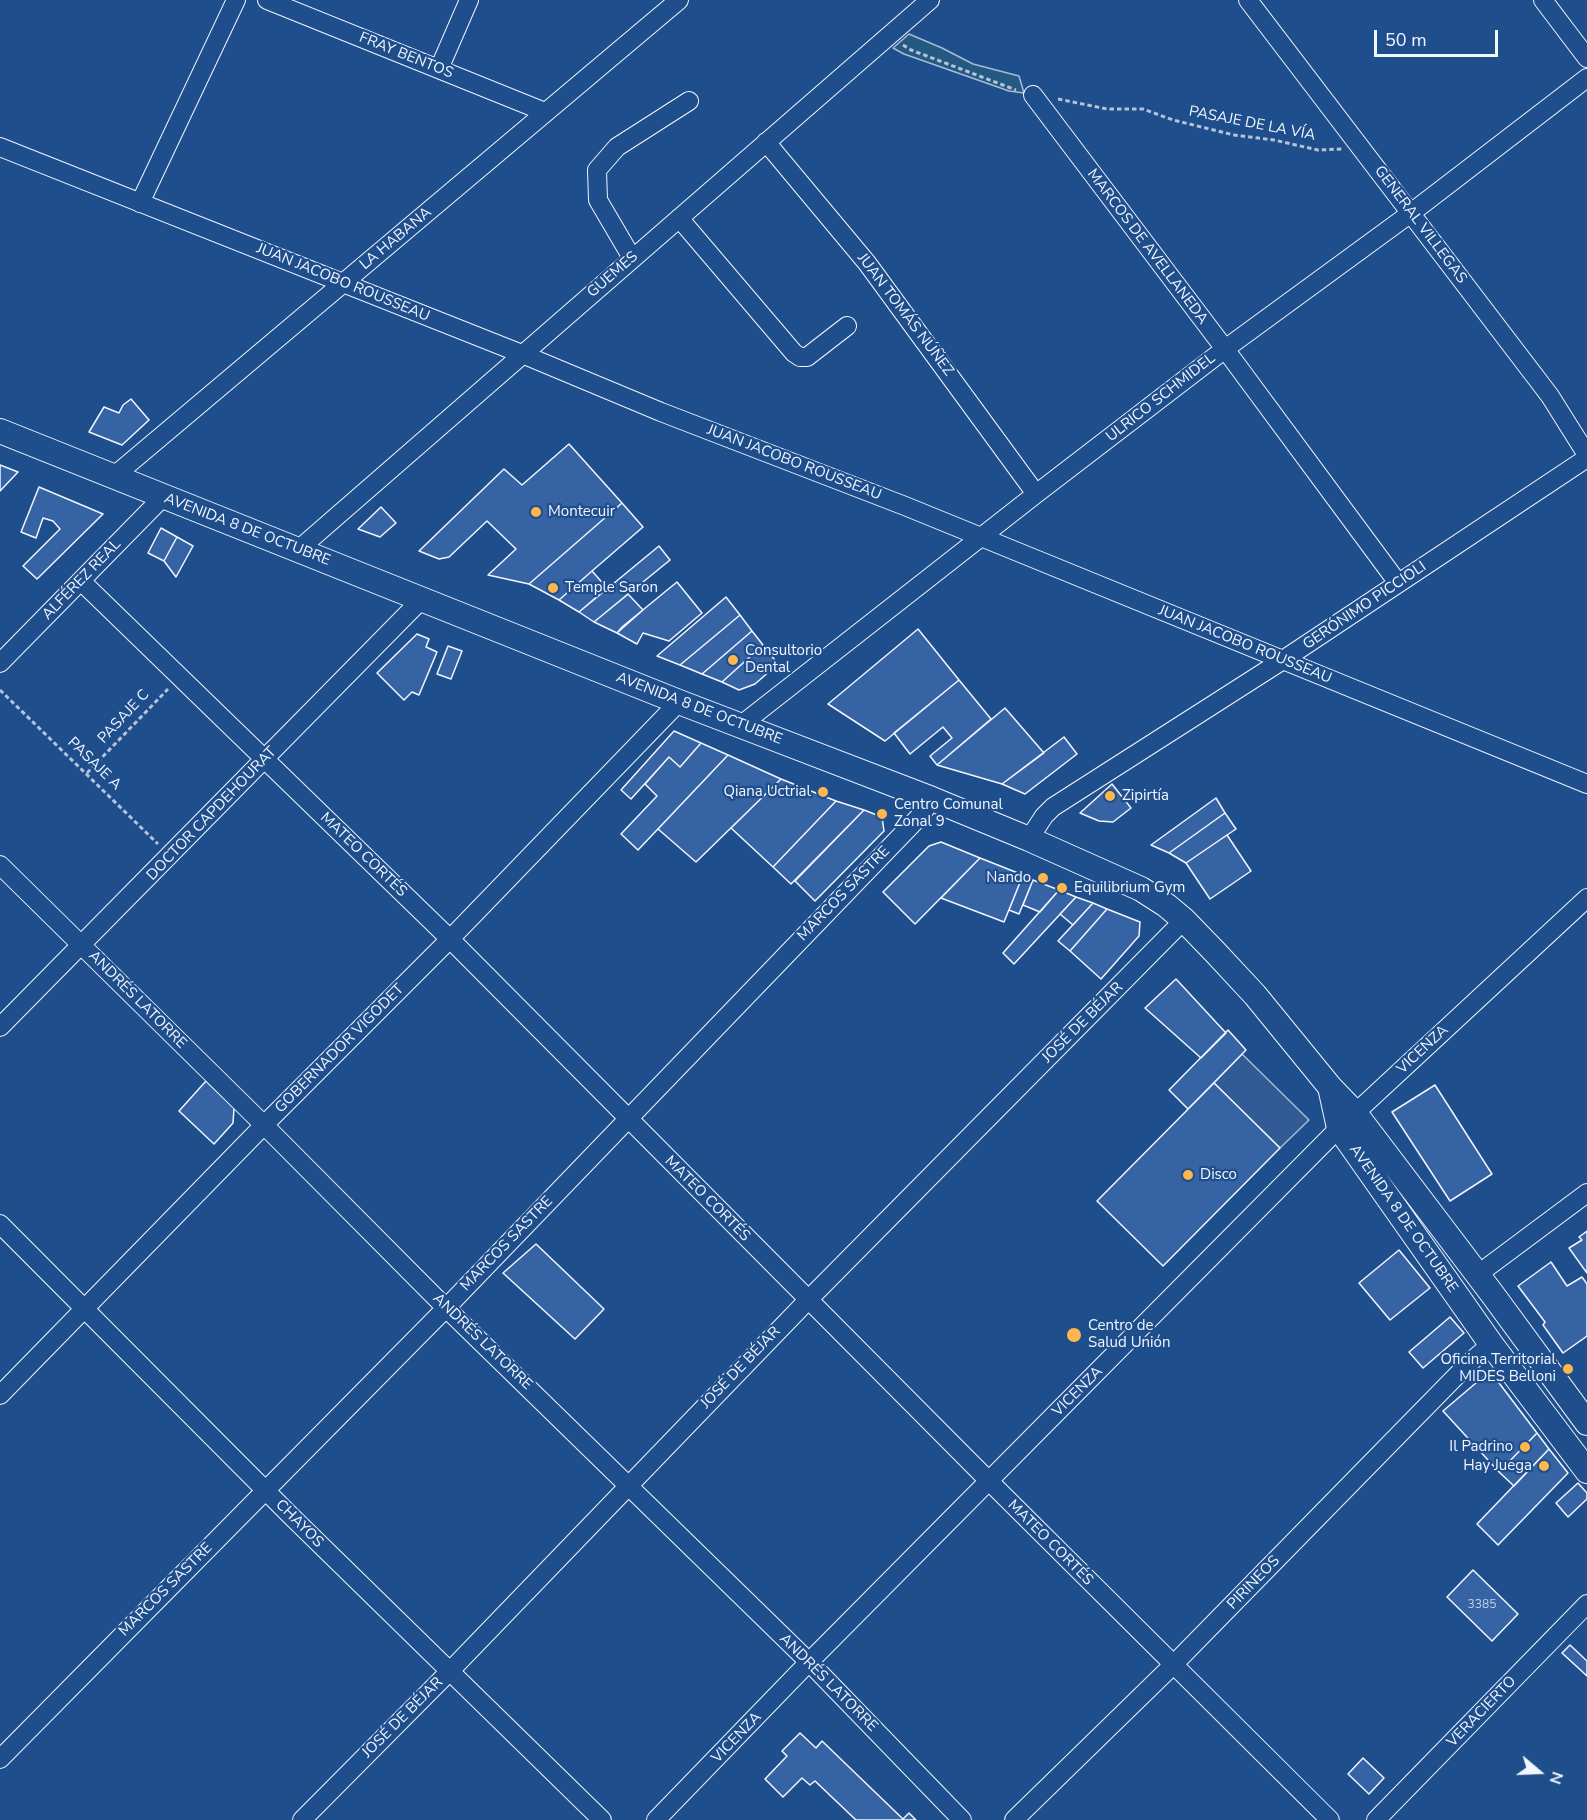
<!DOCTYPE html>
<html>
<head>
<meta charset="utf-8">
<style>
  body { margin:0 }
  #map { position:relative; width:1587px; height:1820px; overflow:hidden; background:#1f4e8c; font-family:"Nunito Sans",sans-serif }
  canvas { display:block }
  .north { position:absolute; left:1509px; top:1742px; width:60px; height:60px; -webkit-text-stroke:4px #1f4e8c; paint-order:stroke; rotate:109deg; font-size:16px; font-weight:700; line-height:24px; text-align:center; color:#f2f6ff }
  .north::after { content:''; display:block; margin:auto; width:21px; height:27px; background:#f2f6ff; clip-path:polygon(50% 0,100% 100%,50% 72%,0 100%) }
  .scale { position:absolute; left:1374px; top:30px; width:124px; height:27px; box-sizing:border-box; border:3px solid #f2f6ff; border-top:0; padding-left:8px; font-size:18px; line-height:21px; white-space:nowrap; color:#f2f6ff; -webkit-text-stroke:4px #1f4e8c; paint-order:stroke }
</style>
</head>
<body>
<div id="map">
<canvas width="1587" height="1820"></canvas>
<div class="north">N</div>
<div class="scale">50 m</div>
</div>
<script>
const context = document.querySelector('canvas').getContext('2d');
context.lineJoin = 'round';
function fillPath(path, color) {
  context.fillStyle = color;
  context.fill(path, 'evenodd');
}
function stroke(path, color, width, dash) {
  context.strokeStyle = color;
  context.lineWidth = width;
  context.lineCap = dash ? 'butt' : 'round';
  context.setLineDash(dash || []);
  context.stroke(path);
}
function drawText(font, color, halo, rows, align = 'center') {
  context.font = font + ' "Nunito Sans",sans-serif';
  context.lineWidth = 4.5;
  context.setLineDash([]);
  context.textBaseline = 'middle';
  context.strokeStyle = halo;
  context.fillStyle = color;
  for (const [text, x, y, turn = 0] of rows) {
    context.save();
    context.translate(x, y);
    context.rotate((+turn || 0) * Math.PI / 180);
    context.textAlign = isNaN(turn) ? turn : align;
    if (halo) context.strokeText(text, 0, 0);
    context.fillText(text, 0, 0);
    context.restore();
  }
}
const green = new Path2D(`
  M 909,34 L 942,48 L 973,64 L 1019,76 L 1024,93 L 1009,91 L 904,54 L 893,48 Z`);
const parking = new Path2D(`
  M 1242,1054 L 1309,1120 L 1280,1148 L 1214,1083 Z`);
const building = new Path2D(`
  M 131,399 L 149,420 L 122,445 L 89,432 L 104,407 L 119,413 L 123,405 Z
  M 569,444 L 622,503 L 529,584 L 488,575 L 516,549 L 487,521 L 449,557 L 439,559 L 419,551 L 504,469 L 522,485 Z
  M 0,465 L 18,472 L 0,491 Z
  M 39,487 L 103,514 L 37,579 L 23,566 L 60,529 L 53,521 L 43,518 L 36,538 L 21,532 Z
  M 622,503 L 643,527 L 592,571 L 559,600 L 529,584 Z
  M 381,507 L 396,523 L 380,537 L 358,529 Z
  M 161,528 L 177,537 L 164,561 L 148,553 Z
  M 177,537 L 193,546 L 176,577 L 164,561 Z
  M 659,546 L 670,560 L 594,622 L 579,612 Z
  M 592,571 L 607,588 L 579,612 L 559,600 Z
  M 677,582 L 702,613 L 669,641 L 643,633 L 637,644 L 617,633 L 622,627 Z
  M 628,594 L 643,610 L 617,633 L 594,622 Z
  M 726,597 L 740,615 L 680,665 L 657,656 Z
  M 740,615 L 752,631 L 702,674 L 680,665 Z
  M 918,629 L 959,680 L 885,741 L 828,704 Z
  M 752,631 L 763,645 L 722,682 L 702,674 Z
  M 417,634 L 429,639 L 426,647 L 437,652 L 419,695 L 412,692 L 404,700 L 377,673 Z
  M 763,645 L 778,664 L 755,684 L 739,690 L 722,682 Z
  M 448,646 L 462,651 L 451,679 L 437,674 Z
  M 959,680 L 991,719 L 937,765 L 930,756 L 952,738 L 943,727 L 910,754 L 894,733 Z
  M 1005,708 L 1044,753 L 1002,784 L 937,765 Z
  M 674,731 L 701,743 L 680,767 L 669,757 L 631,799 L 621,790 Z
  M 1064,737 L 1077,754 L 1025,794 L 1002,784 Z
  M 701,743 L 728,755 L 638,850 L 621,834 L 657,796 L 645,784 L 669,757 L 680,767 Z
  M 728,755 L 781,779 L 696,862 L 658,829 Z
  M 781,779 L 836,801 L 773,867 L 731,828 Z
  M 1112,784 L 1131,808 L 1113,822 L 1099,821 L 1080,813 Z
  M 1216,798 L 1225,813 L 1169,853 L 1151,845 Z
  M 836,801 L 864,810 L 791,884 L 773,867 Z
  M 864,810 L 882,817 L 884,831 L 815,901 L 795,881 Z
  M 1225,813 L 1236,829 L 1186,863 L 1169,853 Z
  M 1227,835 L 1251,871 L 1210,899 L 1186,863 Z
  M 941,842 L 980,858 L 915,924 L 883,892 L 929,846 Z
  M 980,858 L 1023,875 L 1004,922 L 941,898 Z
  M 1023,875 L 1033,880 L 1019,914 L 1009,910 Z
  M 1033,880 L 1059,890 L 1040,912 L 1023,905 Z
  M 1059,890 L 1076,897 L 1014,964 L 1003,953 Z
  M 1076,897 L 1093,903 L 1073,925 L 1060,914 Z
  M 1093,903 L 1107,909 L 1070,951 L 1058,941 Z
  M 1107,909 L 1140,922 L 1139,936 L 1101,979 L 1070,951 Z
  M 1176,979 L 1226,1033 L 1201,1058 L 1145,1008 Z
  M 1228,1030 L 1246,1050 L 1188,1109 L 1169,1090 Z
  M 206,1081 L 234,1108 L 233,1123 L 214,1144 L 179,1111 Z
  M 1214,1083 L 1280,1148 L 1163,1266 L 1097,1201 Z
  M 1435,1085 L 1492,1174 L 1450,1201 L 1392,1112 Z
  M 1587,1231 L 1587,1273 L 1569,1248 L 1582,1240 L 1579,1237 Z
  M 536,1244 L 604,1309 L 575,1339 L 503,1273 Z
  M 1399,1250 L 1430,1288 L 1390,1320 L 1359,1283 Z
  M 1551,1262 L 1567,1286 L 1582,1277 L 1587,1284 L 1587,1336 L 1563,1353 L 1543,1325 L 1545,1322 L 1518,1286 Z
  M 1450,1317 L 1464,1333 L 1423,1368 L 1409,1352 Z
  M 1490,1371 L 1537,1433 L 1499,1472 L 1443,1411 Z
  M 1537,1433 L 1549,1449 L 1514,1486 L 1499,1472 Z
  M 1549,1449 L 1568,1473 L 1498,1545 L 1477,1524 Z
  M 1578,1483 L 1587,1493 L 1587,1499 L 1568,1517 L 1556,1503 Z
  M 1473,1570 L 1518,1614 L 1492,1641 L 1447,1597 Z
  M 1570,1645 L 1587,1661 L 1587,1676 L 1562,1653 Z
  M 800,1733 L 816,1748 L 822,1741 L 903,1819 L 909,1813 L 916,1820 L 856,1820 L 815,1781 L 810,1785 L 802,1778 L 783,1797 L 765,1779 L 787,1756 L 782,1751 Z
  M 1363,1758 L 1384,1778 L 1369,1794 L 1348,1774 Z`);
const path = new Path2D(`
  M 903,45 L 911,50 L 1016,90
  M 1058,99 L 1107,109 L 1143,109 L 1173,120 L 1234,135 L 1274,140 L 1318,150 L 1342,149
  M 0,690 L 158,844
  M 87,773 L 168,689`);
const minor = new Path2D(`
  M 267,0 L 545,112
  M 1248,0 L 1550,396 L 1587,455
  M 1543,0 L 1587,58
  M 439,69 L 469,0
  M 1033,95 L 1225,349 L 1398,583
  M 766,142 L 867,263 L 1036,494
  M 0,147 L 522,354 L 661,412 L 905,506 L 1587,784
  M 140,203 L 236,0
  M 679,218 L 794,353 L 800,357 L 807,357 L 847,326
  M 632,258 L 598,200 L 597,170 L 617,147 L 689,101
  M 113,477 L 679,0
  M 298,550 L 930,0
  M 81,581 L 450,939 L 990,1482 L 1330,1820
  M 0,663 L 163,497
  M 741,725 L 1036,494 L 1225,349 L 1411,213 L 1587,78
  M 1029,839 L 1044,816 L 1053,807 L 1283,660 L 1587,458
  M 0,865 L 264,1125 L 446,1308 L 809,1662 L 962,1820
  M 0,1027 L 422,599
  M 0,1224 L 291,1516 L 602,1820
  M 1477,1275 L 1587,1193
  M 0,1395 L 264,1125 L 450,939 L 679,702
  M 0,1759 L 446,1308 L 921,815 L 932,799
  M 302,1820 L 450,1671 L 808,1300 L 1184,920
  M 656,1820 L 809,1662 L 1339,1128 L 1587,898
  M 1014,1820 L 1173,1665 L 1467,1365 L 1491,1344
  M 1376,1820 L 1587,1604`);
const major = new Path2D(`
  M 0,431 L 679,702 L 932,799 L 1029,839 L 1141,889 L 1166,905 L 1184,920 L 1215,952 L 1255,995 L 1330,1087 L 1355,1113 L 1493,1295 L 1587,1423
  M 1330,1087 L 1339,1128 L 1491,1344 L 1587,1471`);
const markers = [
  [536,512,6,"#ffb74d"],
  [553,588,6,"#ffb74d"],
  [733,660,6,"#ffb74d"],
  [823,792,6,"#ffb74d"],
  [1110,796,6,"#ffb74d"],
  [882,814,6,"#ffb74d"],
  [1043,878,6,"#ffb74d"],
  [1062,888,6,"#ffb74d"],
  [1188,1175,6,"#ffb74d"],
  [1074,1335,8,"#ffb74d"],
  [1568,1369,6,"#ffb74d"],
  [1525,1447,6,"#ffb74d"],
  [1544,1466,6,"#ffb74d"]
];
const numberNames = [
  ["3385",1482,1605]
];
const streetNames = [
  ["FRAY BENTOS",406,56,22],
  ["PASAJE DE LA VÍA",1252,124,11],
  ["GENERAL VILLEGAS",1420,225,53],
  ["LA HABANA",396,239,-40],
  ["MARCOS DE AVELLANEDA",1147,247,53],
  ["GUEMES",613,275,-41],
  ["JUAN JACOBO ROUSSEAU",343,283,22],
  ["JUAN TOMÁS NÚÑEZ",905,315,53],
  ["ULRICO SCHMIDEL",1161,398,-38],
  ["JUAN JACOBO ROUSSEAU",794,463,21],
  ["AVENIDA 8 DE OCTUBRE",247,530,21],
  ["ALFÉREZ REAL",82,580,-46],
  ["GERÓNIMO PICCIOLI",1365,606,-34],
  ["JUAN JACOBO ROUSSEAU",1245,645,22],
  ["AVENIDA 8 DE OCTUBRE",699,709,21],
  ["PASAJE C",124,717,-47],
  ["PASAJE A",94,764,44],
  ["DOCTOR CAPDEHOURAT",212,814,-46],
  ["MATEO CORTÉS",363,855,44],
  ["MARCOS SASTRE",844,894,-46],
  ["ANDRÉS LATORRE",137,1000,45],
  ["JOSÉ DE BÉJAR",1083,1023,-45],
  ["GOBERNADOR VIGODET",340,1049,-45],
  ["VICENZA",1423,1050,-43],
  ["MATEO CORTÉS",707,1199,45],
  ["AVENIDA 8 DE OCTUBRE",1403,1219,55],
  ["MARCOS SASTRE",507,1244,-46],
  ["ANDRÉS LATORRE",482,1342,44],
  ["JOSÉ DE BÉJAR",741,1368,-46],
  ["VICENZA",1078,1392,-45],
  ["CHAYOS",299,1524,45],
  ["MATEO CORTÉS",1050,1543,45],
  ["PIRINEOS",1254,1583,-46],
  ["MARCOS SASTRE",166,1590,-45],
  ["ANDRÉS LATORRE",828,1683,45],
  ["VERACIERTO",1482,1712,-46],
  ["JOSÉ DE BÉJAR",403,1718,-45],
  ["VICENZA",737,1738,-46]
];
const poiNames = [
  ["Montecuir",548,512],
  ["Temple Saron",565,588],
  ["Consultorio",745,651],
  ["Dental",745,668],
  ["Qiana Uctrial",811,792,"right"],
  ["Zipirtía",1122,796],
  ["Centro Comunal",894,805],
  ["Zonal 9",894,822],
  ["Nando",1031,878,"right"],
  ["Equilibrium Gym",1074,888],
  ["Disco",1200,1175],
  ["Centro de",1088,1326],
  ["Salud Unión",1088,1343],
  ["Oficina Territorial",1556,1360,"right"],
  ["MIDES Belloni",1556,1377,"right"],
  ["Il Padrino",1513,1447,"right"],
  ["Hay Juega",1532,1466,"right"]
];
fillPath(green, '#245a82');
stroke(green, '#a8bbd7', 1.5);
fillPath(parking, '#305b95');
stroke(parking, '#a8bbd7', 1.5);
fillPath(building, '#3563a3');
stroke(building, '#f2f6ff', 1.5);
stroke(minor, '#f2f6ff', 20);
stroke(major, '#f2f6ff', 26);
stroke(path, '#b3c4dc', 3, [4.5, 3]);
stroke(minor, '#1f4e8c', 18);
stroke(major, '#1f4e8c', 24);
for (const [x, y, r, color] of markers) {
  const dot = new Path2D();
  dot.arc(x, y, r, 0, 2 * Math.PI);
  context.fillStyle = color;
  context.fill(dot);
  stroke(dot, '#1f4e8c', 2);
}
drawText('12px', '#c3d1e8', null, numberNames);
drawText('15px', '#f2f6ff', '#1f4e8c', streetNames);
drawText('15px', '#f2f6ff', '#1f4e8c', poiNames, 'left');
</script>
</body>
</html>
